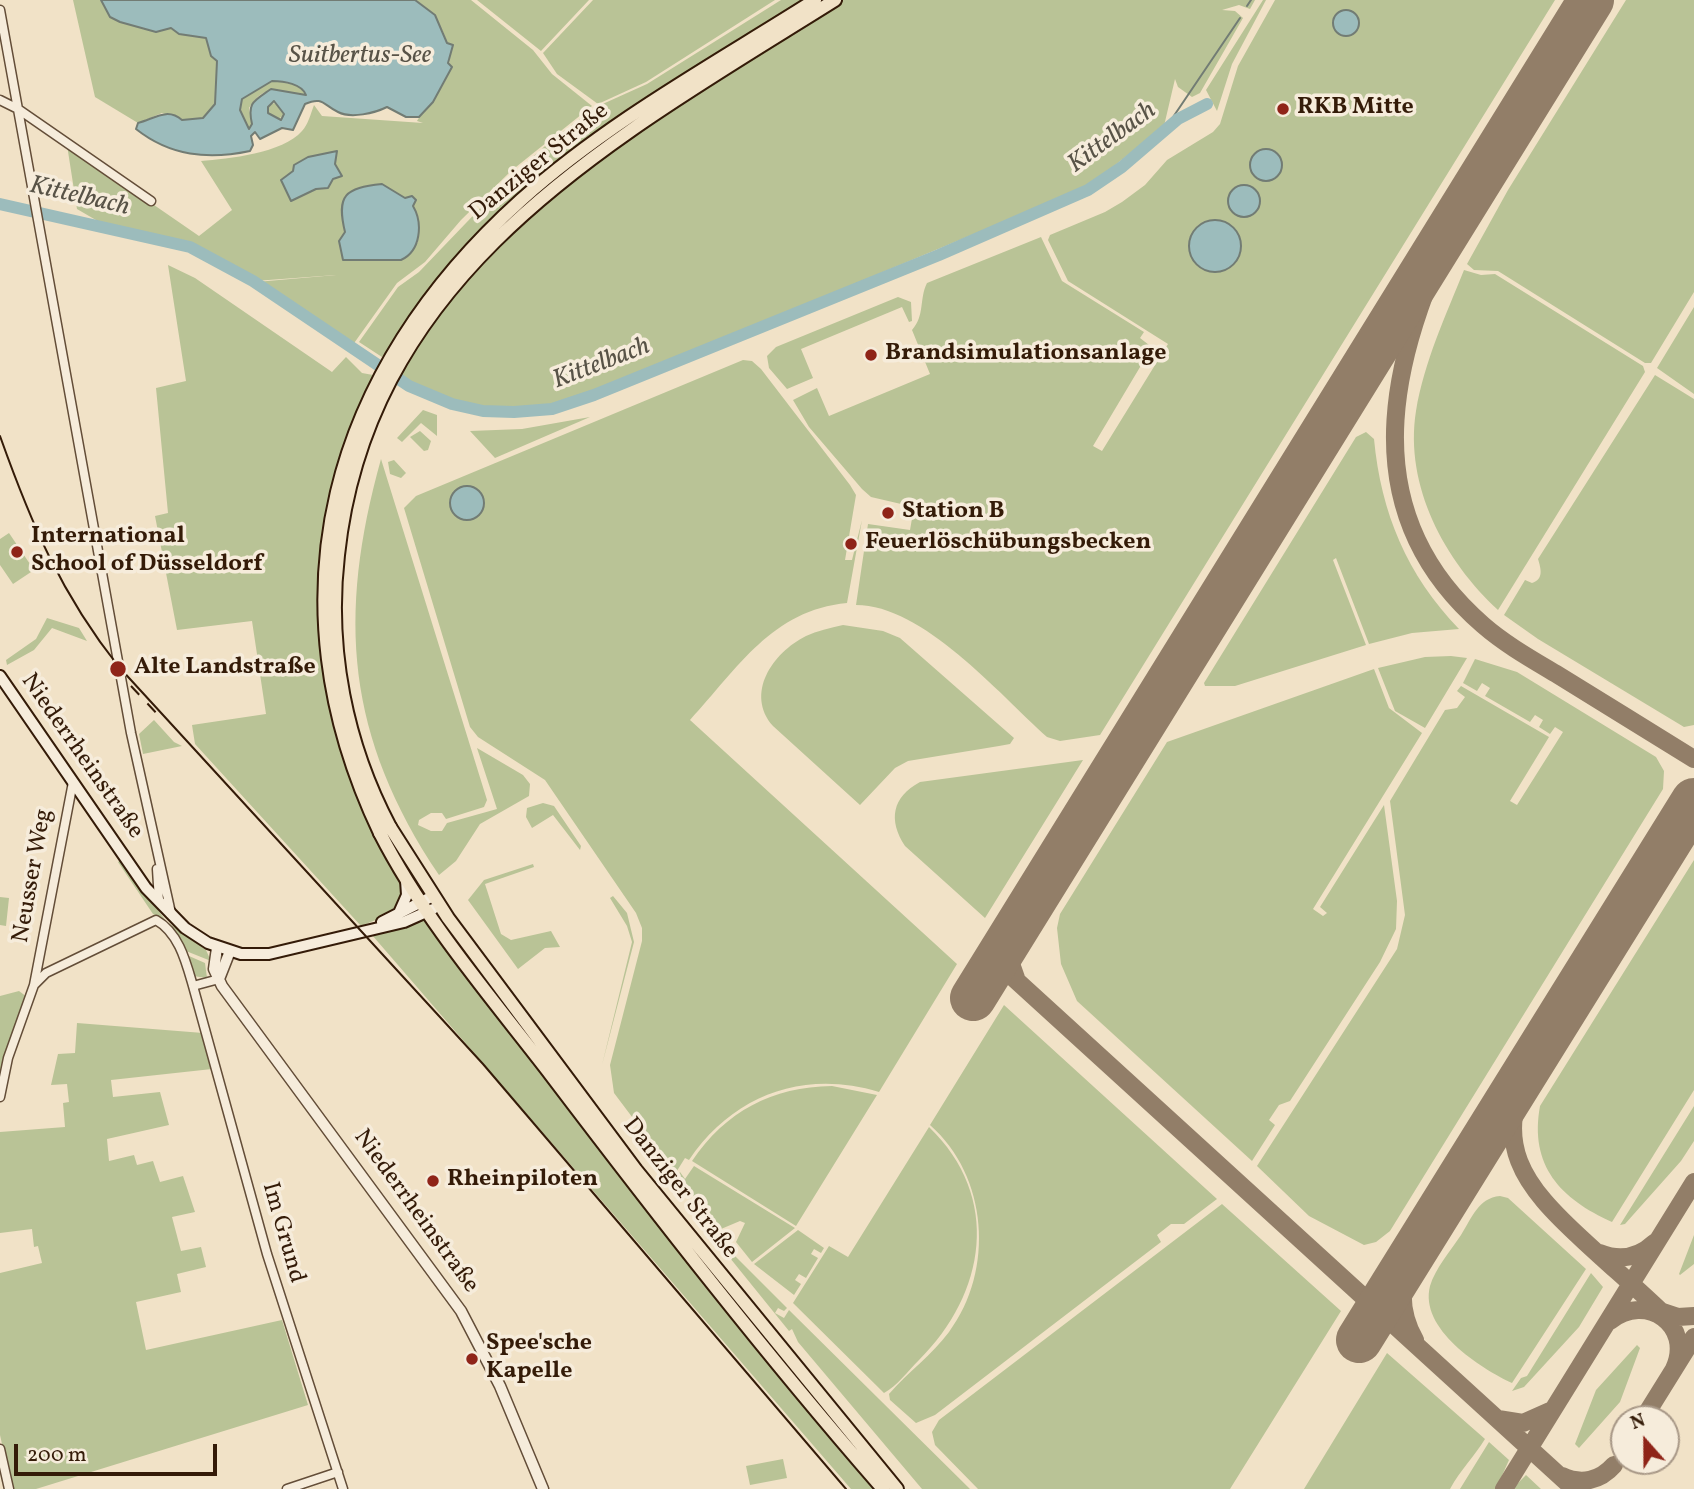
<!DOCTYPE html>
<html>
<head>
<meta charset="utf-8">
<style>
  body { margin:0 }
  #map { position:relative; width:1694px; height:1489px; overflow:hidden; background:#f1e2c7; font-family:Vollkorn,serif }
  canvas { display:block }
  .north { position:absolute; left:1610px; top:1405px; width:70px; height:70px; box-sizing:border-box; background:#f6ecdb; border:2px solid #a89887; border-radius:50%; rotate:339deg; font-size:19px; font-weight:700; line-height:28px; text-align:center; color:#341b08 }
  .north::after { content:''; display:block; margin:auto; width:24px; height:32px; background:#8f2418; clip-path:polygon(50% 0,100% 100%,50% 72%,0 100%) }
  .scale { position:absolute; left:14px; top:1444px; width:203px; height:32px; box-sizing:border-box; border:4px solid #341b08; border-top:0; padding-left:9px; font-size:21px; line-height:24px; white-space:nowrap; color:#341b08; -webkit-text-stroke:5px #f6ecdb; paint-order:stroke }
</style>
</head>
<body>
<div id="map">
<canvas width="1694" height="1489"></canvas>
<div class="north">N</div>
<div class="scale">200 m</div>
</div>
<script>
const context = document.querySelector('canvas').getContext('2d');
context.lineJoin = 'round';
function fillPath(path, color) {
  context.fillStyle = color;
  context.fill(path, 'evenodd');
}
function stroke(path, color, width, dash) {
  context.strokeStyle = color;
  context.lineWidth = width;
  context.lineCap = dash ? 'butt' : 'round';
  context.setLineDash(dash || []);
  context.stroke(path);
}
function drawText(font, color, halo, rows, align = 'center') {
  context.font = font + ' Vollkorn,serif';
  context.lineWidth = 7;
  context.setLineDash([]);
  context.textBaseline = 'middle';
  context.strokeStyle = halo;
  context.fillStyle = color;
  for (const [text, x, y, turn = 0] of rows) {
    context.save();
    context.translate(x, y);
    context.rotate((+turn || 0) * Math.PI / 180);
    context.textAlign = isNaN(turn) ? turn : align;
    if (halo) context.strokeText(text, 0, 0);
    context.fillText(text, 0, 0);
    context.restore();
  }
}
const green = new Path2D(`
  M 73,0 L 101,0 L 110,17 L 121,22 L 156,32 L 171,28 L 190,36 L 206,38 L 211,56 L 217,61 L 215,104 L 203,118 L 182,120 L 162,113 L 138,123 L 95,97 Z
  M 415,0 L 471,0 L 533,50 L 552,74 L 592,106 L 511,171 L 461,220 L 425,262 L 397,283 L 352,346 L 256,282 L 336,275 L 255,281 L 192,245 L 101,223 L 77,209 L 67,145 L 199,236 L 232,210 L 201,161 C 228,159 283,153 302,131 C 308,125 311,113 314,105 L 322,116 L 423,123 L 417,121 C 421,113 430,108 434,99 C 438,92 449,77 449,70 C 452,43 440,15 415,0 ZM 324,155 L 335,158 L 337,177 L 330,183 L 300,195 L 293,171 L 310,157 ZM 384,187 C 415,203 419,205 418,242 L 401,260 L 343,260 L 342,238 Z
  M 477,0 L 589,0 L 541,51 Z
  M 593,0 L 775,0 L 646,82 L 598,104 L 557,74 L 543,53 Z
  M 781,0 L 808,0 L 519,196 L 446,268 L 382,357 L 359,342 L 398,287 L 419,272 L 513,174 L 552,140 L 596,107 L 647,84 Z
  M 843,0 L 1255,0 L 1250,9 L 1239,5 L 1222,10 L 1235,11 L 1243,18 L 1200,93 L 1192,97 L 1178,87 L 1175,79 L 1164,126 L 1089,186 L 593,393 C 522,416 462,418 398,376 L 431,320 L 533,210 L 650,121 Z
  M 1263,0 L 1266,0 L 1232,64 L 1217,111 L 1206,90 Z
  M 1275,0 L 1555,0 L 1100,735 L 1060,741 L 1047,737 C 998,693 923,605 856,605 L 868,524 L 910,530 L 914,507 L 871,497 L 862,489 L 809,427 L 793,400 L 817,388 L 829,416 L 930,374 L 912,330 C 925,316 919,299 927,283 L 1041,237 L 1062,281 L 1144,332 L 1140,338 L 1149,345 L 1143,355 L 1146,357 L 1093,446 L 1102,451 L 1168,344 L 1068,281 L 1048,240 L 1050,235 L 1105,212 L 1122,202 L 1145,185 L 1167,160 L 1213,132 L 1220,124 L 1238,66 Z
  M 1626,0 L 1694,0 L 1694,292 L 1651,363 L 1645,363 L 1498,271 L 1474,270 L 1467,264 L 1508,190 Z
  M 272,81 C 284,81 302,84 306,95 C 285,100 268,76 249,108 L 252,124 L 249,129 L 240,110 L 242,99 Z
  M268 111a8 8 0 1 1 16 0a8 8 0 1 1-16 0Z
  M 168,265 L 195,278 L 332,372 L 346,357 L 362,373 L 373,375 C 311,512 302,640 353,783 C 363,810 374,837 387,862 C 393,873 400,882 404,895 L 393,913 L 361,926 L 195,744 L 192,725 L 266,714 L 252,621 L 177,630 L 155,516 L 168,513 L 156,388 L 186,381 Z
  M 1464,270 L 1481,275 L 1495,274 L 1643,366 L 1645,372 L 1498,610 C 1445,561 1404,486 1416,411 C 1424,362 1446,315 1464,270 Z
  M 898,297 L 911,302 L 912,321 L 909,322 L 902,307 L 801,349 L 813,378 L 787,389 L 769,368 L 767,356 L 776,347 Z
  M 1694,307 L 1694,394 L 1657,368 Z
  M 743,360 L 752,361 L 761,369 L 850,485 L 856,495 L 845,560 L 852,560 L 862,520 L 847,603 C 772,610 738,668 690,720 L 957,964 L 879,1092 C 804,1069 733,1095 689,1160 L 685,1158 L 675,1174 L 614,1093 L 610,1065 L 642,941 L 642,928 L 636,913 L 545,780 L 478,737 L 470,727 L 404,508 L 416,496 Z
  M 1655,375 L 1694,399 L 1694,725 L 1684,727 L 1538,639 L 1504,615 L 1525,580 L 1532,583 C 1544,579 1541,569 1538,559 Z
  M 423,410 L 437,415 L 437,436 L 421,423 L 402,442 L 397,438 Z
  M 590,417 L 495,458 L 470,431 L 522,429 Z
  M 420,431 L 431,441 L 428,450 L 424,451 L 410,437 Z
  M 1366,432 L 1374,439 C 1381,513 1407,575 1459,629 L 1412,633 L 1369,644 L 1336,558 L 1333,560 L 1366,645 L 1235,686 L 1205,686 L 1204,683 L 1356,437 Z
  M 381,459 L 487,800 L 484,807 L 446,819 L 442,813 L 431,813 L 419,820 L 418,825 L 431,831 L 442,831 L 447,823 L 497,809 L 477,748 L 523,775 L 530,784 L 529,796 L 480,824 L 456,861 L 439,875 C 346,736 337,617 381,459 Z
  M 394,460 L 406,473 L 401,478 L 390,474 L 388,462 Z
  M 9,533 L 34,570 L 13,584 L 0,565 L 0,539 Z
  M 47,618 L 79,628 L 87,641 L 52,628 L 34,650 L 7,665 L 6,660 L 36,639 Z
  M 843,625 L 883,631 L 900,638 L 1014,738 L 1010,744 L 999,746 L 908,761 L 895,768 L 860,805 L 773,726 C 745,694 772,653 806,636 C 817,631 830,628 843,625 Z
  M 1451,656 L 1467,658 L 1425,728 L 1395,711 L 1378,668 L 1425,657 Z
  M 1475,659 L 1517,672 L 1656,757 L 1664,771 L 1663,789 L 1390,1231 L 1376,1242 L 1364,1245 L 1309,1216 L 1257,1166 L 1397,949 L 1405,915 L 1390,801 L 1445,710 L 1457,708 L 1465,697 L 1457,691 L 1461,686 L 1549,737 L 1510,801 L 1517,805 L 1563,732 L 1555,727 L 1550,734 L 1539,727 L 1543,720 L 1535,715 L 1530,722 L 1485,696 L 1490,688 L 1482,683 L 1477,691 L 1463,683 Z
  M 1374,669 L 1389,708 L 1422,733 L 1313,909 L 1323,916 L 1327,913 L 1320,907 L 1384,805 L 1397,901 L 1396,929 L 1380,962 L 1290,1101 L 1279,1105 L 1269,1120 L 1275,1125 L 1252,1161 L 1077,1001 L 1061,964 L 1057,928 L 1060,914 L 1167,742 Z
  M 154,720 L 174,742 L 182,746 L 143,754 L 139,734 Z
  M 1083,760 L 985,918 L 905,846 C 888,820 892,797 920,782 Z
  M 543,803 L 554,806 L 581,846 L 580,850 L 553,815 L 532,828 L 526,817 L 527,808 Z
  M 121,860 L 166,921 L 206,950 L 211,961 L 186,951 L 160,918 L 153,914 L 118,862 Z
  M 1694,860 L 1694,1090 L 1612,1222 C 1561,1199 1529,1166 1540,1106 Z
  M 533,864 L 534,867 L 485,884 L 501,934 L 511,940 L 551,931 L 560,947 L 545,948 L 518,969 L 468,900 L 484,880 Z
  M 613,896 L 627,913 L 634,942 L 602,1065 L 632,942 L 627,926 L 610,898 Z
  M 0,897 L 9,898 L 6,926 L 0,925 Z
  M 427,920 C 572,1113 716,1306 873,1489 L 851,1489 L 372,935 Z
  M 189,956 L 205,963 L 207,978 L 193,976 Z
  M 19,991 L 27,997 L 0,1083 L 0,996 Z
  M 1004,1005 L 1217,1199 L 1184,1224 L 1171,1224 L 1157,1235 L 1161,1242 L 935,1415 L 916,1423 L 890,1400 L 889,1394 C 908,1372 932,1355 949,1332 C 995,1270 988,1176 930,1125 Z
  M 77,1023 L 203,1033 L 212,1069 L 111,1080 L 113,1097 L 160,1092 L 169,1125 L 107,1139 L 109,1161 L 134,1155 L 137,1165 L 153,1161 L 160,1182 L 183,1176 L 195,1212 L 172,1217 L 181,1251 L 201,1247 L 206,1267 L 177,1274 L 181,1292 L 136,1302 L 146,1350 L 282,1320 L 308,1405 L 36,1489 L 12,1489 L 0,1435 L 0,1273 L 42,1263 L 38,1246 L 34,1247 L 32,1229 L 0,1233 L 0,1132 L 65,1127 L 63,1103 L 69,1102 L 67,1084 L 51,1085 L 58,1054 L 75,1053 Z
  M 832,1086 L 877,1095 L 796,1226 L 692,1161 C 726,1111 772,1087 832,1086 Z
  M 1694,1106 L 1694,1141 L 1681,1161 L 1625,1224 L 1620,1225 Z
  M 929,1127 C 1002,1197 986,1294 919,1360 C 908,1371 897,1386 884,1393 L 793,1303 L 829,1246 L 848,1257 Z
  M 694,1166 L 795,1228 L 752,1262 L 736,1242 L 745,1223 L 740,1221 L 721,1229 L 677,1177 L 680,1172 L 685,1179 Z
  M 1500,1196 L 1508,1198 L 1586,1269 L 1512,1383 C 1480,1368 1419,1329 1430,1286 C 1435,1269 1451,1250 1461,1235 C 1472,1218 1478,1198 1500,1196 Z
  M 1222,1204 L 1341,1311 L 1230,1489 L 978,1489 L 935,1445 L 932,1432 L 939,1420 Z
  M 798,1230 L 824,1248 L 821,1253 L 814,1249 L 811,1254 L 818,1258 L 806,1278 L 799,1274 L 795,1280 L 801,1284 L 794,1295 L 754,1264 Z
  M 1694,1235 L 1694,1264 L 1680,1275 L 1679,1274 Z
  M 715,1236 L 787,1308 L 784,1311 L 778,1308 L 775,1313 L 784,1318 L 789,1310 L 970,1489 L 922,1489 L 798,1342 L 792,1329 L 789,1331 L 713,1237 Z
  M 1591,1273 L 1603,1287 L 1579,1327 L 1524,1387 L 1512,1391 L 1521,1378 L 1527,1376 Z
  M 1637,1345 L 1640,1348 L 1620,1402 L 1579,1448 L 1575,1444 L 1596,1390 Z
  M 1387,1353 L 1485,1439 C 1474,1457 1461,1469 1450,1489 L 1304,1489 Z
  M 1489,1442 L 1509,1460 L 1496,1489 L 1460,1489 Z
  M 783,1459 L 787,1478 L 750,1485 L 746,1466 Z
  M 1526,1475 L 1541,1489 L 1512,1489 Z`);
const water = new Path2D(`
  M 101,0 L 415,0 L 435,15 L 447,43 L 453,45 L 448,63 L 452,67 L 433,102 L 419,117 L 406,117 L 387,107 C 375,113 351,119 338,112 C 323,105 323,96 305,104 L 293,130 L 282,128 L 260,139 L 255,132 L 251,136 L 253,145 L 250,151 C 208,160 170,156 136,129 L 138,123 C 154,119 167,107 182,120 L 203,118 L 215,104 L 217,61 L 211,56 L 206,38 L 179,34 L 171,28 L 156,32 L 120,22 L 110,17 ZM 272,81 C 284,81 302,84 306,95 L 271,89 C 254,101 247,102 252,124 L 249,129 L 240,110 L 242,99 ZM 274,101 L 284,114 L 281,120 L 268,113 L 268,107 Z
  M1333 23a13 13 0 1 1 26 0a13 13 0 1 1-26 0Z
  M1250 165a16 16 0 1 1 32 0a16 16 0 1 1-32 0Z
  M 337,151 L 335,164 L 342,176 L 333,179 L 328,188 L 316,189 L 291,201 L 281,180 L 293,171 L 294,165 L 308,157 Z
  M 382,184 L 405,198 L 412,196 L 416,200 L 413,206 C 423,223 421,251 401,260 L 343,260 L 339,241 L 345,232 C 336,195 345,188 382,184 Z
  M1228 201a16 16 0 1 1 32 0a16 16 0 1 1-32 0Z
  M1189 246a26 26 0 1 1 52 0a26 26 0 1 1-52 0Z
  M450 503a17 17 0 1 1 34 0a17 17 0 1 1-34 0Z`);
const stream = new Path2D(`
  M 1247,6 L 1251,0
  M 1165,129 L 1240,18`);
const river = new Path2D(`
  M 0,204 L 190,247 L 253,281 L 409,386 L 452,404 L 483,411 L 514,412 L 552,409 L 594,395 L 939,255 L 1088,190 L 1122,167 L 1178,119 L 1207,104`);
const taxiway = new Path2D(`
  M 1467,199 C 1395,341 1343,504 1483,625 C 1506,645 1533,660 1558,675 C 1603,703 1649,731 1694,759
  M 1015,929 L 1009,958 L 1016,978
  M 995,961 L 1574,1489
  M 1533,1061 C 1489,1144 1523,1185 1584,1241 C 1612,1267 1641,1292 1668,1318
  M 1600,1253 C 1620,1261 1638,1258 1654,1243
  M 1660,1311 L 1678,1317 L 1694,1316
  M 1610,1321 C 1646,1292 1694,1325 1674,1369
  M 1415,1340 C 1398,1310 1399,1278 1416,1249
  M 1498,1419 L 1523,1423 L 1550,1411
  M 1643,1419 L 1694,1337
  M 1562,1476 C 1581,1485 1600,1481 1614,1465
  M 1504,1489 L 1694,1182`);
const runway = new Path2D(`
  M 973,998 L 1591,0
  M 1359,1340 L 1694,801`);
const minor = new Path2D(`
  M 0,10 L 131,733 L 171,913
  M 0,100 L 18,109 L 151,201
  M 157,869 L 159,901
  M 35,984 L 46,973 L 156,920 C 179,933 186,962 193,986 L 219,979
  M 193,986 L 267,1254 L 343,1489
  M 0,1097 L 8,1058 L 34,985 L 73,782
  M 0,1449 L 9,1489
  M 287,1489 L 338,1472`);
const tertiary = new Path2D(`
  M 217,948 L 214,969 L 222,986 L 461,1311 L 500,1386 L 543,1489
  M 219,979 L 230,951`);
const secondary = new Path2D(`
  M 0,676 L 146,888 L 185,928 L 208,943 L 241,954 L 269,954 L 404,922 L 433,909
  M 399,913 L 407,895 L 406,880
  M 382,922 L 433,896`);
const primary = new Path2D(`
  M 390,827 L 448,918 L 636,1170 L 897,1489
  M 380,833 C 425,921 491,997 551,1075 C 658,1216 767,1356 883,1489`);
const trunk = new Path2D(`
  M 390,827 C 346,744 327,649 338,555 C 369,268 615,138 835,0
  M 380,833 C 268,597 330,372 521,200 C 609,121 716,63 815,0`);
const tram = new Path2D(`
  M 0,436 C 31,523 61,594 119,667 L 483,1064 L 846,1489`);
const rail = new Path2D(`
  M 131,686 L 160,717`);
const markers = [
  [1283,109,7,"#8f2418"],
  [871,355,7,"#8f2418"],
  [888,513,7,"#8f2418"],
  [851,544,7,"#8f2418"],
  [17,552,7,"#8f2418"],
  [118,669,9,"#8f2418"],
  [433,1181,7,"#8f2418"],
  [472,1359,7,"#8f2418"]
];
const poiNames = [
  ["RKB Mitte",1297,109],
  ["Brandsimulationsanlage",885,355],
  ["Station B",902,513],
  ["International",31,538],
  ["School of Düsseldorf",31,566],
  ["Feuerlöschübungsbecken",865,544],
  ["Alte Landstraße",134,669],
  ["Rheinpiloten",447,1181],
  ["Spee'sche",486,1345],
  ["Kapelle",486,1373]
];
const streetNames = [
  ["Danziger Straße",540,163,-39],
  ["Niederrheinstraße",81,757,55],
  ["Neusser Weg",34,876,-80],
  ["Danziger Straße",679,1189,52],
  ["Niederrheinstraße",415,1212,54],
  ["Im Grund",282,1233,74]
];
const waterNames = [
  ["Suitbertus-See",360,57],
  ["Kittelbach",1113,139,-36],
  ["Kittelbach",79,198,13],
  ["Kittelbach",602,365,-21]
];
fillPath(green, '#b9c396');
fillPath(water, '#9cbcbc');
stroke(water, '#727c74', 2);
stroke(stream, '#727c74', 2);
stroke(river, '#9cbcbc', 12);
stroke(taxiway, '#927e68', 18);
stroke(runway, '#927e68', 46);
stroke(minor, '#634d38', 11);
stroke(tertiary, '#634d38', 13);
stroke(secondary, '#341b08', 14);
stroke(primary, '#341b08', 16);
stroke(trunk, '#341b08', 16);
stroke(minor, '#f6ecdb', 8);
stroke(tertiary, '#f6ecdb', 10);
stroke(secondary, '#f6ecdb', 10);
stroke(primary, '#f1e2c7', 12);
stroke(trunk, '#f1e2c7', 12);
stroke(tram, '#341b08', 2);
stroke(rail, '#341b08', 2, [12, 12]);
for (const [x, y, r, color] of markers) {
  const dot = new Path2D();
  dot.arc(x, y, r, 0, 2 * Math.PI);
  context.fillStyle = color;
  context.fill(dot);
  stroke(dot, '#f6ecdb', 2.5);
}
drawText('bold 24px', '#341b08', '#f6ecdb', poiNames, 'left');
drawText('24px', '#341b08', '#f6ecdb', streetNames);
drawText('italic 26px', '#585347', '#f6ecdb', waterNames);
</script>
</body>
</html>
